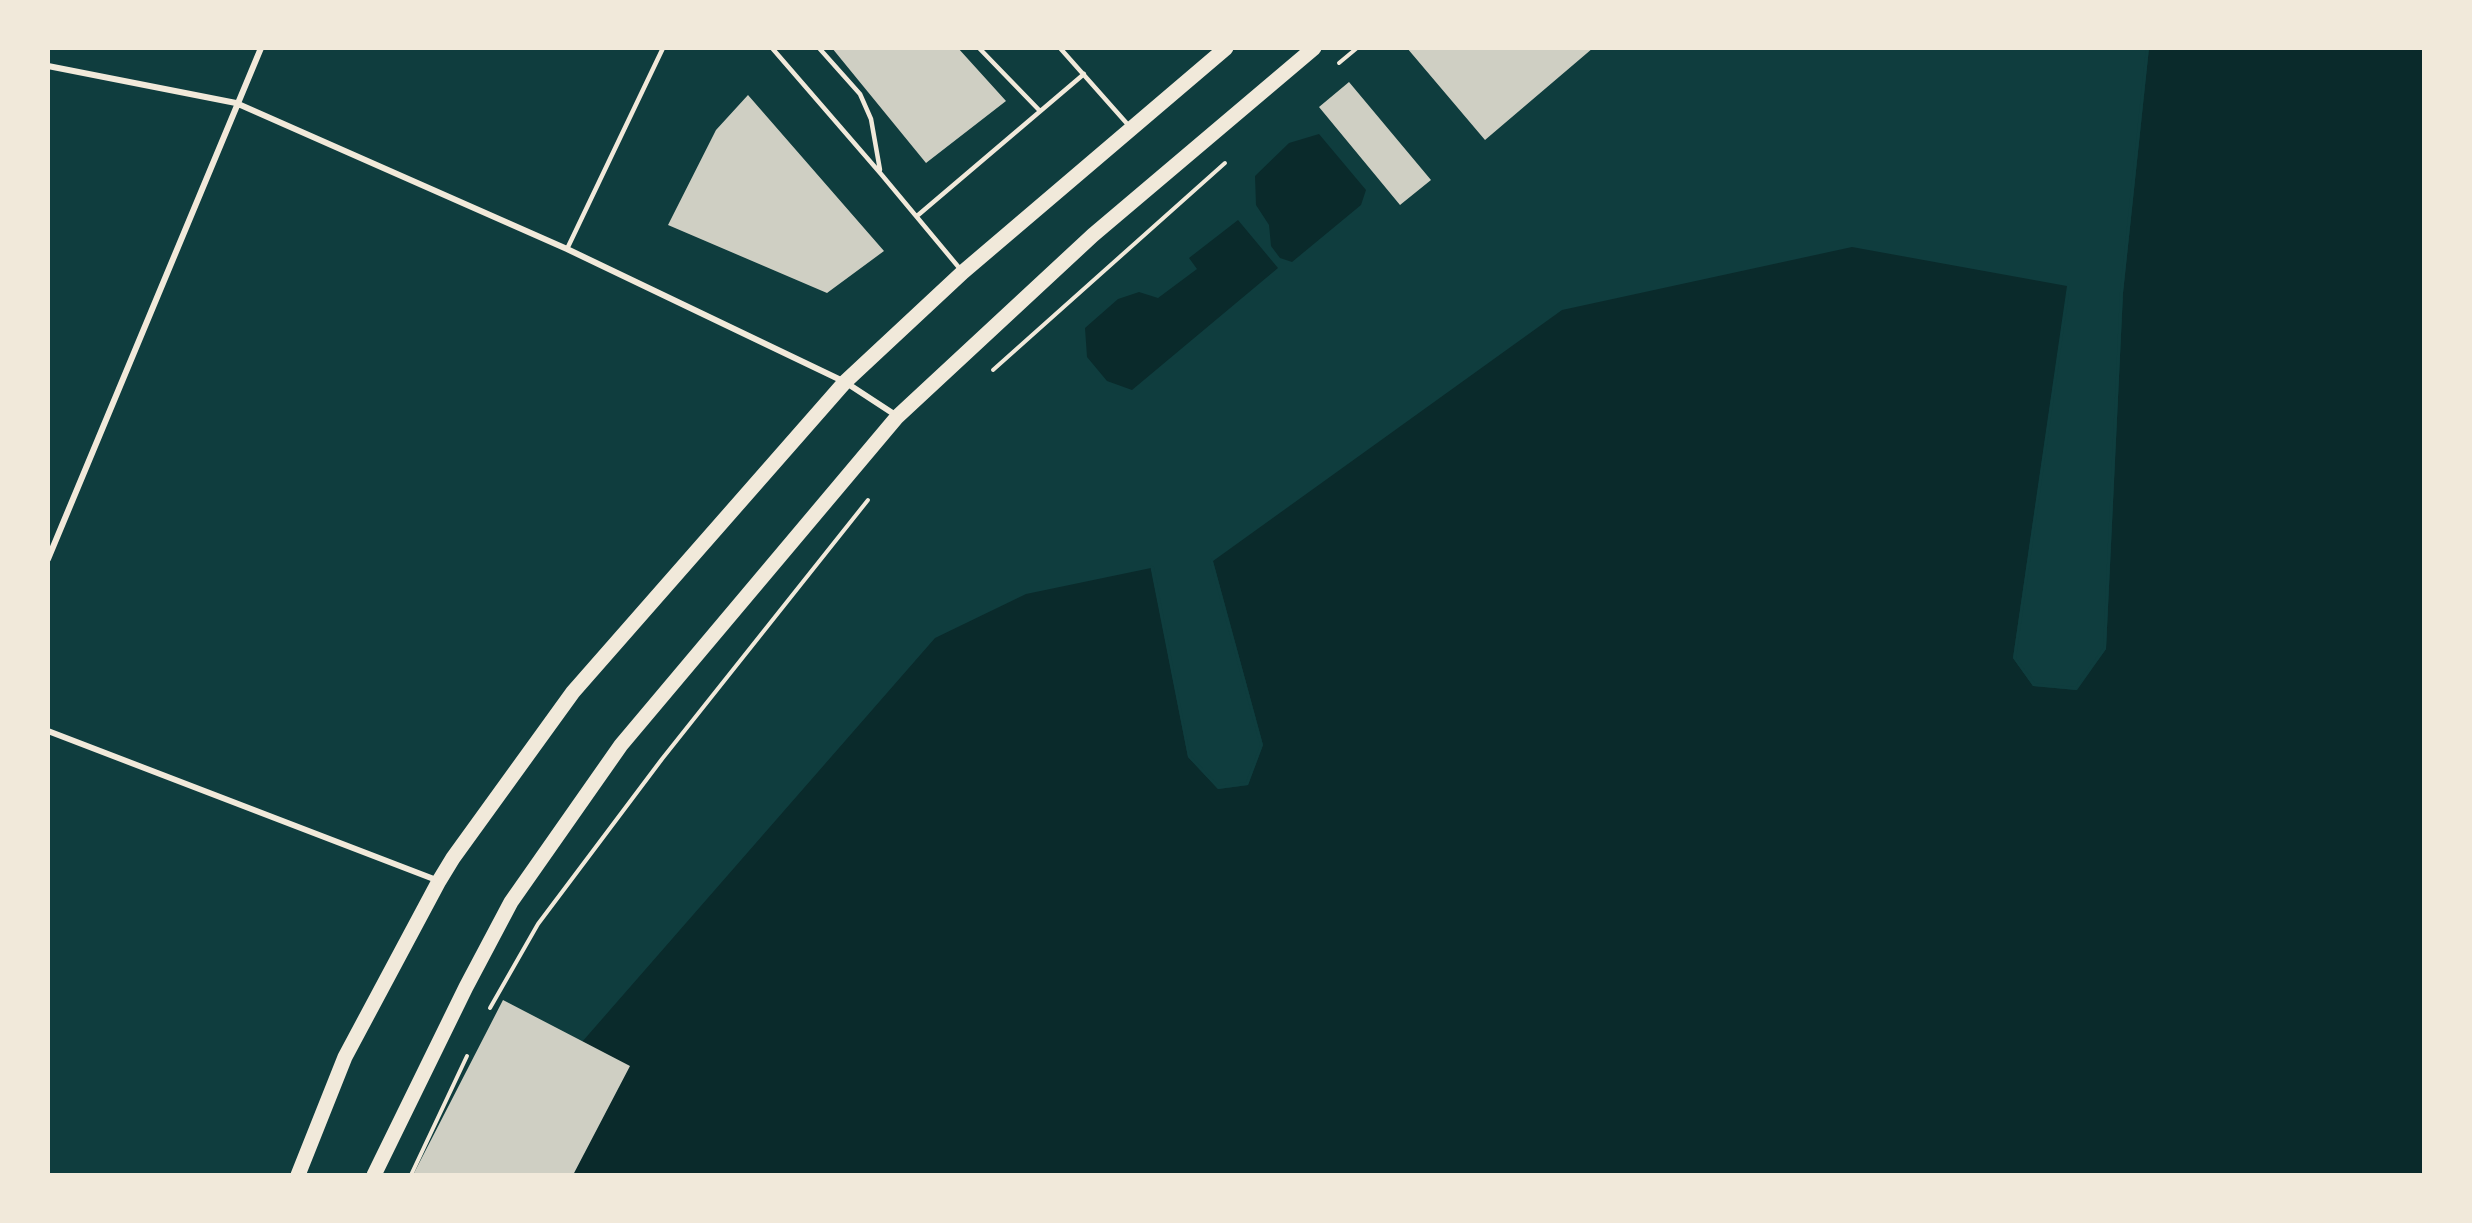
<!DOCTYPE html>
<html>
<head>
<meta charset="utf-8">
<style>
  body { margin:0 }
  #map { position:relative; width:2472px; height:1223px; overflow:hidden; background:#0f3d3e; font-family:"Fira Sans Condensed",sans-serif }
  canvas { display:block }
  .frame { position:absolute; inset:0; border:50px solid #f1e9da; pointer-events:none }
</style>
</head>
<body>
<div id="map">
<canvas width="2472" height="1223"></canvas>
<div class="frame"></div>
</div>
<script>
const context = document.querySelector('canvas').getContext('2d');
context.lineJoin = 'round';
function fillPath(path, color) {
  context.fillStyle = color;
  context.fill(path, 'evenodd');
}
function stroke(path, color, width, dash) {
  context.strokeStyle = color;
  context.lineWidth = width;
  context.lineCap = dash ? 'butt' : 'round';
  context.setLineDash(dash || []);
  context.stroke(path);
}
const water = new Path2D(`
  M 2149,48 L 2424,48 L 2424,1175 L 573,1175 L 629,1067 L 582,1042 L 935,638 L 1026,594 L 1151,568 L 1188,757 L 1218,789 L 1248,785 L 1263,745 L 1213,561 L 1562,310 L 1852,247 L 2067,286 L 2013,658 L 2033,686 L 2077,690 L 2106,649 L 2123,293 Z
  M 1319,134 L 1366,190 L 1361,205 L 1292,262 L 1280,258 L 1271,246 L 1269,225 L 1256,205 L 1255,176 L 1289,143 Z
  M 1238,220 L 1278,268 L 1132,390 L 1107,381 L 1087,357 L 1085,328 L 1118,299 L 1139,292 L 1158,298 L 1197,269 L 1189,258 Z`);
const pier = new Path2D(`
  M 2146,48 L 2149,48 L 2123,293 L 2106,649 L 2076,690 L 2033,686 L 2013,658 L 2068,283 L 2070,286 L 2016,658 L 2035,683 L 2075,687 L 2103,648 L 2120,292 Z
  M 1212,558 L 1263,745 L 1248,785 L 1218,789 L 1188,757 L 1150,565 L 1154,567 L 1190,755 L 1219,786 L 1246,782 L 1260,745 L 1210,562 Z`);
const building = new Path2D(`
  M 832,48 L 958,48 L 1006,101 L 926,163 Z
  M 1407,48 L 1593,48 L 1485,140 Z
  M 1349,82 L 1431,180 L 1400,205 L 1319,107 Z
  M 748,95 L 884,251 L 827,293 L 668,225 L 716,130 Z
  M 503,1000 L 630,1066 L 573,1175 L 413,1175 Z`);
const path = new Path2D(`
  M 1339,63 L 1357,48
  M 993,370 L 1225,163
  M 490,1008 L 538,924 L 662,759 L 868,500
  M 411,1175 L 467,1056`);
const service = new Path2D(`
  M 772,48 L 881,174 L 961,270
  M 819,48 L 860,94 L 871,119 L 880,170
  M 979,48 L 1040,111
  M 1060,48 L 1130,127
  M 917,216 L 1084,74
  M 567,249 L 663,48`);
const minor = new Path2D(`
  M 48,66 L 236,103 L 567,249 L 845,382 L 897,416
  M 48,559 L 261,48
  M 48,731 L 439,881`);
const primary = new Path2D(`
  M 298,1175 L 345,1057 L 439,881 L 453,858 L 573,692 L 845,382 L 963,272 L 1226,48
  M 374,1175 L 466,987 L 511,902 L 621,745 L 897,417 L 1093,235 L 1314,48`);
fillPath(water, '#0a2a2b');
fillPath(pier, '#0f3d3e');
fillPath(building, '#cfcfc3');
stroke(path, '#f1e9da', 4);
stroke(service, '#f1e9da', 4.5);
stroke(minor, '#f1e9da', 6);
stroke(primary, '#f1e9da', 15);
</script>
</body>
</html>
